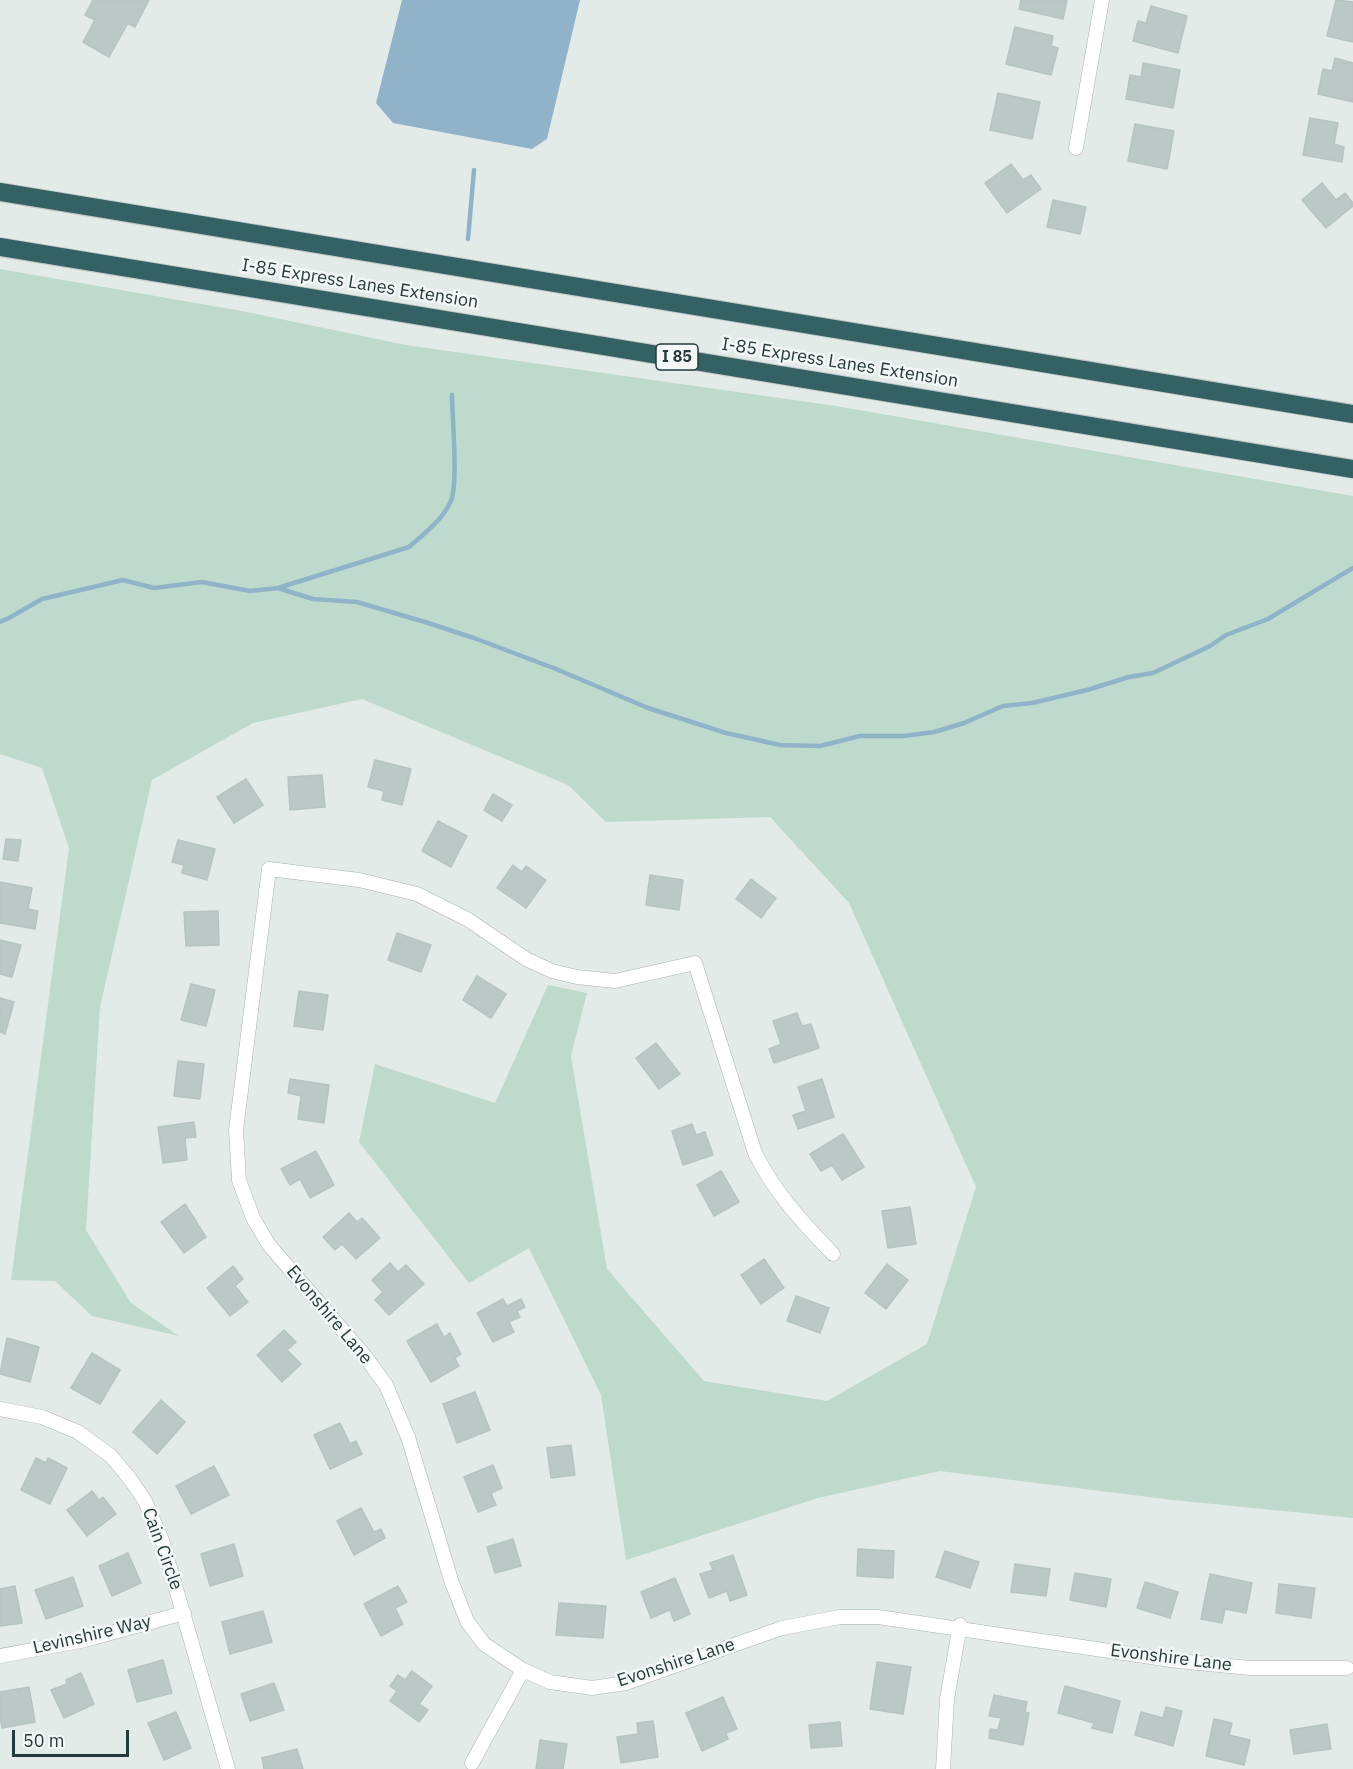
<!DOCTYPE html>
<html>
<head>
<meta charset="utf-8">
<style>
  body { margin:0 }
  #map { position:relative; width:1353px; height:1769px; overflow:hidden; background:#e3ebe9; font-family:"IBM Plex Sans",sans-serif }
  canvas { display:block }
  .scale { position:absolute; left:12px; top:1730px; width:117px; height:27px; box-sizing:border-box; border:3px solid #253a3a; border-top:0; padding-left:8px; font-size:18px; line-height:21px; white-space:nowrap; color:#253a3a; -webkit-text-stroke:4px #f3f8f7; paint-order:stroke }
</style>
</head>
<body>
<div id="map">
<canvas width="1353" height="1769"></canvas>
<div class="scale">50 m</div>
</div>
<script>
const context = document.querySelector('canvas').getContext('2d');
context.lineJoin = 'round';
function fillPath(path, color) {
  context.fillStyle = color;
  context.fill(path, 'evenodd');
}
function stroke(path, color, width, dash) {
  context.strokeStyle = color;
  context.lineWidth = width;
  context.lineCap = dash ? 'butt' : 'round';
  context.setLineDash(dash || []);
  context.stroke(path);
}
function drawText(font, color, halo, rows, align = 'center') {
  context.font = font + ' "IBM Plex Sans",sans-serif';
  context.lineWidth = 5;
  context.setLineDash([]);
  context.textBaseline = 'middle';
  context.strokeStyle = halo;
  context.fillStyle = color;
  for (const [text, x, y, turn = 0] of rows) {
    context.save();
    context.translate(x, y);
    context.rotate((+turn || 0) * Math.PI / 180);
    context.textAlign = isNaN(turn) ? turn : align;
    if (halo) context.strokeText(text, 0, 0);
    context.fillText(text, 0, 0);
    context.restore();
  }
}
const green = new Path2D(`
  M 0,269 L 242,311 L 406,345 L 836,406 L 1353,496 L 1353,1518 L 1173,1500 L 940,1471 L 818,1498 L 626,1560 L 601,1395 L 529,1248 L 469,1283 L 359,1142 L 375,1064 L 495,1103 L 548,985 L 587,993 L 571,1056 L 607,1269 L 704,1381 L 827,1401 L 927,1344 L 976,1187 L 849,903 L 770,817 L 606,822 L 568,785 L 362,699 L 253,723 L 152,780 L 100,1007 L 86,1230 L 131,1303 L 179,1336 L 92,1316 L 55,1281 L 11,1280 L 69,848 L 42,768 L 0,754 Z`);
const water = new Path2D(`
  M 402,0 L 580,0 L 547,139 L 532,149 L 393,123 L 376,103 Z`);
const stream = new Path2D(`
  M 468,239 L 474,170
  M 278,588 L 313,599 L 357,602 L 425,622 L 474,638 L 556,669 L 648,708 L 726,733 L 780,745 L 820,746 L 860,736 L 904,736 L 934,732 L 964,723 L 1003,706 L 1032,703 L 1087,690 L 1129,677 L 1153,673 L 1210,646 L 1226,635 L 1268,619 L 1353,568
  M 0,622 L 9,618 L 42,599 L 123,580 L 154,588 L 202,582 L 250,591 L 278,588 L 409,547 C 424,534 441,521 450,503 C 459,487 452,417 452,395`);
const building = new Path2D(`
  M 93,0 L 149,0 L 135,27 L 128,23 L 109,57 L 83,42 L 95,20 L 85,15 Z
  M 1021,0 L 1067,0 L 1063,19 L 1019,9 Z
  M 1336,0 L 1353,2 L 1353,42 L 1327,36 Z
  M 1151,6 L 1187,16 L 1178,53 L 1133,41 L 1138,21 L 1146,23 Z
  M 1015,27 L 1053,36 L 1051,46 L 1058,48 L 1051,75 L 1006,64 Z
  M 1335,58 L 1353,63 L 1353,102 L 1318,94 L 1323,69 L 1332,71 Z
  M 1143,63 L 1180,70 L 1173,108 L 1126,99 L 1130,75 L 1141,77 Z
  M 998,93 L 1040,102 L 1032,139 L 990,130 Z
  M 1310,118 L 1338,123 L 1334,144 L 1344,147 L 1342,162 L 1303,155 Z
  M 1135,124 L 1174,131 L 1167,169 L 1128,161 Z
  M 1011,164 L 1023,180 L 1031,175 L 1041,189 L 1007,213 L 985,183 Z
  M 1322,183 L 1336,200 L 1345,193 L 1353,203 L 1353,206 L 1326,228 L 1302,200 Z
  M 1053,200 L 1086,207 L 1080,234 L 1047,227 Z
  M 375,760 L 411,769 L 402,805 L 382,800 L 384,791 L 368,787 Z
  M 322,775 L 325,807 L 290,810 L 288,777 Z
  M 246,779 L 263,805 L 234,823 L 217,797 Z
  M 493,794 L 512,805 L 502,821 L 484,810 Z
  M 438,821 L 467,836 L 451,867 L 422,851 Z
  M 6,839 L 21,840 L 18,861 L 3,859 Z
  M 178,840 L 215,849 L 207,880 L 182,873 L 184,865 L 172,862 Z
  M 513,865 L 522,872 L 526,866 L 546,880 L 526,908 L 497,888 Z
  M 650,875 L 683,880 L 679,910 L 646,905 Z
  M 751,879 L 776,898 L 761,918 L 736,899 Z
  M 0,882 L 32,888 L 28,909 L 38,911 L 35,929 L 0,923 Z
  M 218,911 L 219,945 L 186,946 L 184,912 Z
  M 397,933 L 431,945 L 421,972 L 388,960 Z
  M 0,940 L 21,945 L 12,977 L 0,974 Z
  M 477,976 L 506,994 L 491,1018 L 463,1000 Z
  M 191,984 L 215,990 L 206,1026 L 181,1020 Z
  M 299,991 L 328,995 L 323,1030 L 294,1026 Z
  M 0,998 L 14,1002 L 5,1034 L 0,1032 Z
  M 797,1013 L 802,1026 L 811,1024 L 819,1048 L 774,1063 L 769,1049 L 781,1044 L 773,1021 Z
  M 656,1043 L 680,1074 L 659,1089 L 636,1058 Z
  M 178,1061 L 204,1064 L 200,1099 L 174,1096 Z
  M 290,1079 L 329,1085 L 324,1123 L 298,1119 L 301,1096 L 288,1093 Z
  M 822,1079 L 834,1117 L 798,1129 L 793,1115 L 806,1111 L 798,1087 Z
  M 194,1122 L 196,1137 L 185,1138 L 187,1160 L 163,1163 L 158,1127 Z
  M 692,1124 L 696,1135 L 705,1132 L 713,1155 L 683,1165 L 672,1131 Z
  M 843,1134 L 864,1167 L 842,1180 L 832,1165 L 821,1171 L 810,1154 Z
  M 316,1151 L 334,1185 L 310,1198 L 300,1179 L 290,1185 L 281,1169 Z
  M 721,1171 L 739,1202 L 714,1216 L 697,1185 Z
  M 185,1204 L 206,1237 L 184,1253 L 161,1222 Z
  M 910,1207 L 916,1244 L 888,1248 L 882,1211 Z
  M 349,1213 L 357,1222 L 362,1218 L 380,1238 L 356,1259 L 342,1244 L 335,1250 L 323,1237 Z
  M 764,1259 L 784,1288 L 761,1304 L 741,1275 Z
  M 390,1263 L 398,1272 L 406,1265 L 424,1284 L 389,1315 L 375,1300 L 383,1292 L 372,1280 Z
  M 887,1264 L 908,1280 L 886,1309 L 865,1293 Z
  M 233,1266 L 243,1279 L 235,1286 L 248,1302 L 230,1316 L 207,1288 Z
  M 796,1296 L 829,1308 L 820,1333 L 787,1321 Z
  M 503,1299 L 507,1306 L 521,1299 L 525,1307 L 517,1311 L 520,1317 L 509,1322 L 514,1332 L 493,1342 L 477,1313 Z
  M 437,1324 L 444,1337 L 450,1333 L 461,1354 L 455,1358 L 459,1366 L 431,1382 L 407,1341 Z
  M 284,1330 L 296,1342 L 287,1350 L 301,1364 L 282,1382 L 257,1355 Z
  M 7,1338 L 39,1347 L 30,1382 L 0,1374 Z
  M 92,1353 L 120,1370 L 100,1404 L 71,1388 Z
  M 475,1392 L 490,1430 L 457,1443 L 443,1404 Z
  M 161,1400 L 185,1422 L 157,1454 L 133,1432 Z
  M 340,1423 L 350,1444 L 356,1441 L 362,1454 L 330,1469 L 314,1435 Z
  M 571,1445 L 575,1475 L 551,1478 L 547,1448 Z
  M 36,1458 L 46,1463 L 48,1458 L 67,1468 L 50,1504 L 21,1490 Z
  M 493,1465 L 502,1488 L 491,1493 L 496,1505 L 478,1512 L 464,1477 Z
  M 214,1466 L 229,1495 L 191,1514 L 176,1486 Z
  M 92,1491 L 99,1500 L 103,1497 L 116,1514 L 87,1536 L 67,1510 Z
  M 361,1508 L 374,1532 L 381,1529 L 385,1538 L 354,1555 L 337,1521 Z
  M 513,1539 L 521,1566 L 495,1573 L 487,1547 Z
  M 234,1544 L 243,1576 L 210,1586 L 201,1554 Z
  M 858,1549 L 894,1551 L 893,1578 L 857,1576 Z
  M 945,1551 L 979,1562 L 970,1588 L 936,1577 Z
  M 128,1553 L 141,1583 L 112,1596 L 99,1566 Z
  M 733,1555 L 747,1595 L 730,1601 L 727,1591 L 709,1598 L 700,1574 L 713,1570 L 710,1563 Z
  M 1015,1564 L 1050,1569 L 1046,1596 L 1011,1592 Z
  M 1075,1573 L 1111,1579 L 1106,1607 L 1070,1600 Z
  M 1210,1574 L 1252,1583 L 1246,1613 L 1225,1609 L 1222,1623 L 1201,1619 Z
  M 73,1577 L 83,1606 L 46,1619 L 35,1590 Z
  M 675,1578 L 690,1614 L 674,1621 L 670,1610 L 651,1618 L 641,1592 Z
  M 1145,1582 L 1178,1592 L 1170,1618 L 1137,1608 Z
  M 1279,1584 L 1315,1588 L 1311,1618 L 1276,1613 Z
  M 15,1586 L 22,1623 L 0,1626 L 0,1589 Z
  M 398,1586 L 407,1602 L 395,1608 L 403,1624 L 381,1636 L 364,1604 Z
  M 559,1603 L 606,1606 L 603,1638 L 556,1635 Z
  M 263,1611 L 272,1642 L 230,1654 L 222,1622 Z
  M 163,1660 L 172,1693 L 137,1702 L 128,1670 Z
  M 877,1662 L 911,1667 L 903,1714 L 870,1709 Z
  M 412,1671 L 432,1686 L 419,1704 L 428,1710 L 419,1722 L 390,1701 L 397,1691 L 390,1686 L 398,1675 L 405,1680 Z
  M 81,1673 L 94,1704 L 64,1718 L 51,1690 L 67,1684 L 66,1680 Z
  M 274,1683 L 284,1710 L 250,1721 L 241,1694 Z
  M 1065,1686 L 1120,1701 L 1112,1733 L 1092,1728 L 1094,1723 L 1058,1713 Z
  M 29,1687 L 35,1722 L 2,1728 L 0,1716 L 0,1692 Z
  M 994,1695 L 1027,1702 L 1025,1712 L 1029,1713 L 1023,1745 L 989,1738 L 990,1729 L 998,1730 L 1001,1718 L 989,1716 Z
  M 723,1697 L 737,1729 L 726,1733 L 728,1739 L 702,1751 L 686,1713 Z
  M 1166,1707 L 1182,1711 L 1173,1746 L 1135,1735 L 1141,1712 L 1163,1718 Z
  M 176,1712 L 191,1748 L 164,1760 L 148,1723 Z
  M 1214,1719 L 1232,1723 L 1229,1735 L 1250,1740 L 1244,1765 L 1206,1756 Z
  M 653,1721 L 658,1757 L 621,1763 L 617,1737 L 638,1734 L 637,1723 Z
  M 840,1722 L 842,1746 L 811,1748 L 809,1725 Z
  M 1327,1724 L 1331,1749 L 1294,1754 L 1290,1730 Z
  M 540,1740 L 567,1744 L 563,1769 L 536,1769 Z
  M 297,1749 L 303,1769 L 264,1769 L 262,1758 Z`);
const minor = new Path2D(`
  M 1076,148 L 1102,0
  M 833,1254 C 802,1222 775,1193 755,1153 L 695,963 L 615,981 L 577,977 L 552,971 L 526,959 L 467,919 L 417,894 L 359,880 L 269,869 L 236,1130 L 239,1180 L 253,1218 L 269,1245 L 364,1355 L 386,1385 L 408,1437 L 452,1583 L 467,1621 L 484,1644 L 523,1670 L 550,1682 L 592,1688 L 626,1683 L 782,1628 L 840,1617 L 878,1617 L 1178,1661 L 1250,1668 L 1347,1668
  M 0,1409 L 42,1417 L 78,1432 L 111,1456 L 130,1479 L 145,1501 L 162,1540 L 228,1769
  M 0,1656 L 85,1640 L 184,1613
  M 472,1763 L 523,1670
  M 943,1769 L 947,1699 L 960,1625`);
const motorway = new Path2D(`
  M 0,192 L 1353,414
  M 0,247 L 1353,469`);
const shields = [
  [677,357,42]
];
const shieldNames = [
  ["I 85",677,357]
];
const streetNames = [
  ["I-85 Express Lanes Extension",360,284,9],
  ["I-85 Express Lanes Extension",840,363,9],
  ["Evonshire Lane",329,1315,50],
  ["Cain Circle",162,1549,70],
  ["Levinshire Way",92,1635,-13],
  ["Evonshire Lane",1171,1658,7],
  ["Evonshire Lane",676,1663,-18]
];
fillPath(green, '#bedacc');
fillPath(water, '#91b3ca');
stroke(stream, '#91b3ca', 4.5);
fillPath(building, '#bcc8c6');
stroke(building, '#b6c4c1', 1.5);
stroke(minor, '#a6b2b1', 15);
stroke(motorway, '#c2c8c8', 20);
stroke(minor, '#fff', 14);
stroke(motorway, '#346163', 18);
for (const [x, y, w] of shields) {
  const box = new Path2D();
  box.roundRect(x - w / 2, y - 13, w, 26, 4.5);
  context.fillStyle = '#f3f8f7';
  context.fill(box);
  stroke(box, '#253a3a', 1.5);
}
drawText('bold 16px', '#253a3a', null, shieldNames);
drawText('18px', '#253a3a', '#f3f8f7', streetNames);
</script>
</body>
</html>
